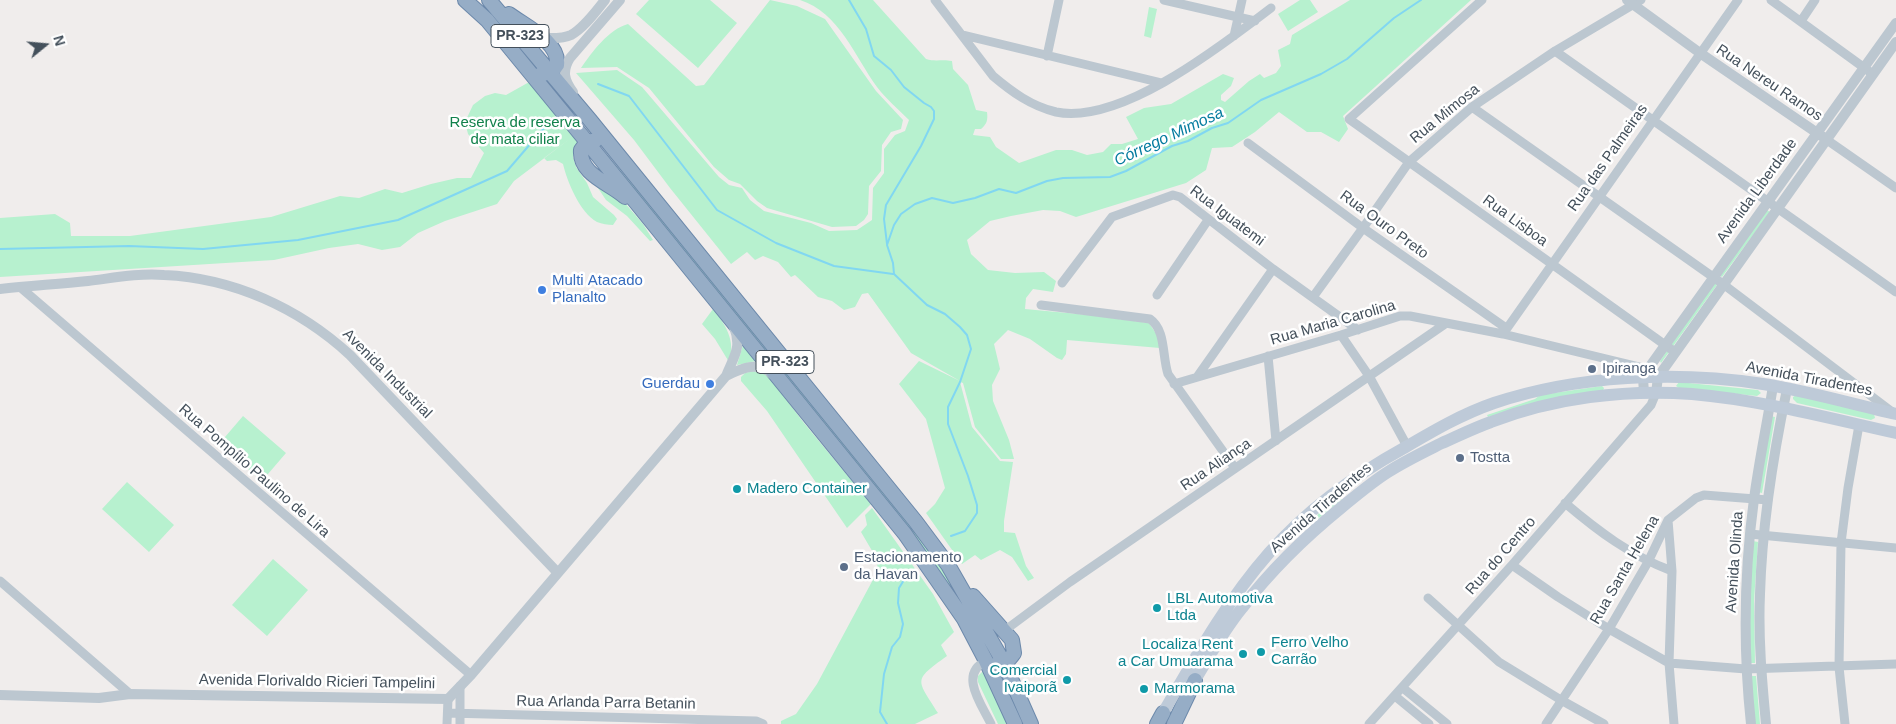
<!DOCTYPE html>
<html>
<head>
<meta charset="utf-8">
<style>
  body { margin:0 }
  #map { position:relative; width:1896px; height:724px; overflow:hidden; background:#f0edec; font-family:Helvetica,sans-serif }
  canvas { display:block }
  .north { position:absolute; left:20px; top:20px; width:50px; height:50px; -webkit-text-stroke:4px #fff; paint-order:stroke; rotate:73deg; font-size:14px; font-weight:700; line-height:20px; text-align:center; color:#44505b }
  .north::after { content:''; display:block; margin:auto; width:18px; height:22px; background:#44505b; clip-path:polygon(50% 0,100% 100%,50% 72%,0 100%) }
</style>
</head>
<body>
<div id="map">
<canvas width="1896" height="724"></canvas>
<div class="north">N</div>
</div>
<script>
const context = document.querySelector('canvas').getContext('2d');
context.lineJoin = 'round';
function fillPath(path, color) {
  context.fillStyle = color;
  context.fill(path, 'evenodd');
}
function stroke(path, color, width, dash) {
  context.strokeStyle = color;
  context.lineWidth = width;
  context.lineCap = dash ? 'butt' : 'round';
  context.setLineDash(dash || []);
  context.stroke(path);
}
function drawText(font, color, halo, rows, align = 'center') {
  context.font = font + ' Helvetica,sans-serif';
  context.lineWidth = 5;
  context.setLineDash([]);
  context.textBaseline = 'middle';
  context.strokeStyle = halo;
  context.fillStyle = color;
  for (const [text, x, y, turn = 0] of rows) {
    context.save();
    context.translate(x, y);
    context.rotate((+turn || 0) * Math.PI / 180);
    context.textAlign = isNaN(turn) ? turn : align;
    if (halo) context.strokeText(text, 0, 0);
    context.fillText(text, 0, 0);
    context.restore();
  }
}
const green = new Path2D(`
  M 649,0 L 710,0 L 737,23 L 698,68 L 636,14 Z
  M 770,0 L 797,6 L 825,19 L 876,91 L 903,120 L 901,129 L 891,132 L 882,145 L 881,171 L 869,186 L 868,214 L 864,220 L 856,226 L 832,227 L 767,208 L 757,201 L 740,184 L 729,180 L 714,167 L 649,88 L 617,67 L 581,68 C 592,52 609,29 628,24 L 696,86 L 704,85 Z
  M 800,0 L 873,0 L 926,59 C 936,62 942,59 952,61 L 953,69 L 968,85 L 976,110 L 987,112 C 988,120 987,124 981,129 L 975,129 L 973,135 L 990,137 L 996,147 L 1019,163 L 1056,150 L 1072,150 L 1087,155 L 1103,152 L 1111,144 L 1122,144 L 1138,139 L 1126,117 L 1144,108 L 1171,104 L 1223,74 L 1234,78 L 1231,86 L 1221,95 L 1221,100 L 1225,102 L 1249,81 L 1260,74 L 1264,78 L 1276,73 L 1281,66 L 1278,50 L 1290,44 L 1292,35 L 1350,0 L 1471,0 L 1343,116 L 1348,129 L 1339,142 L 1321,132 L 1307,132 L 1279,112 L 1255,132 L 1232,147 L 1212,148 L 1206,170 L 1186,183 L 1076,217 L 1060,211 L 1043,210 L 1011,216 L 990,221 L 967,240 L 971,254 L 988,270 L 1015,273 L 1044,272 L 1056,281 L 1053,292 L 1033,289 L 1026,298 L 1025,309 L 1089,315 L 1149,323 L 1157,335 L 1160,348 L 1067,340 L 1066,354 L 1062,360 L 1057,358 L 1030,339 L 1008,330 L 994,344 L 1000,369 L 992,385 L 993,401 L 1009,440 L 1014,459 L 1001,459 L 975,427 L 963,383 L 960,382 L 972,427 L 1000,461 L 1013,462 L 1004,521 L 1004,532 L 1015,533 L 1026,566 L 1034,578 L 1028,581 L 1012,557 L 1000,550 L 981,560 L 975,555 L 962,564 L 926,513 L 935,504 L 945,488 L 926,419 L 899,384 L 919,361 L 960,381 L 911,353 L 868,293 L 862,294 L 855,307 L 844,310 L 832,301 L 818,297 L 795,275 L 791,277 L 778,262 L 763,256 L 755,260 L 747,252 L 731,264 L 670,188 L 634,140 L 576,73 L 617,70 L 642,87 L 719,177 L 729,185 L 742,188 L 750,200 L 764,211 L 811,223 L 829,231 L 857,230 L 872,220 L 873,188 L 884,173 L 884,149 L 895,135 L 905,131 L 909,120 C 899,110 886,99 877,87 C 855,57 839,12 800,0 Z
  M 1300,0 L 1310,0 L 1318,12 L 1288,31 L 1278,14 Z
  M 1149,7 L 1157,9 L 1151,38 L 1144,36 Z
  M 531,81 L 580,142 L 573,157 L 576,167 L 587,183 L 593,197 L 614,215 L 617,219 L 613,225 C 608,225 602,224 597,222 C 580,213 567,181 563,164 L 556,160 L 547,161 L 544,158 L 571,138 L 514,181 L 497,204 L 445,221 L 418,233 L 400,247 L 382,250 L 358,244 L 329,248 L 274,260 L 0,277 L 0,218 L 55,214 L 70,223 L 71,236 L 130,236 L 271,217 L 340,196 L 359,198 L 385,189 L 402,193 L 431,184 L 457,178 L 471,178 L 484,153 L 468,134 L 465,122 L 473,105 L 485,96 L 495,93 L 506,95 Z
  M 599,147 L 604,151 L 652,208 L 676,234 L 945,570 L 969,614 Z
  M 592,179 L 618,195 L 643,224 L 653,240 L 650,241 L 627,216 L 606,200 Z
  M 1767,210 L 1770,212 L 1722,277 L 1719,275 Z
  M 1714,282 L 1717,285 L 1661,363 L 1660,361 Z
  M 713,309 C 726,325 736,341 729,362 L 715,339 L 702,324 Z
  M 743,345 L 756,361 L 737,365 Z
  M 754,371 L 765,374 L 769,377 L 804,423 L 871,504 L 847,528 L 767,411 L 741,381 L 741,377 L 745,373 Z
  M 1679,382 L 1758,390 L 1761,393 L 1757,396 L 1679,388 L 1676,386 Z
  M 1602,386 L 1604,388 L 1603,391 L 1488,417 L 1487,415 L 1535,399 L 1540,395 Z
  M 1796,395 L 1874,414 L 1875,418 L 1871,420 L 1797,403 L 1793,399 L 1793,397 Z
  M 243,416 L 286,453 L 262,481 L 219,444 Z
  M 1770,416 L 1775,417 L 1762,493 L 1758,492 Z
  M 127,482 L 174,525 L 149,552 L 102,509 Z
  M 1340,496 L 1342,499 L 1303,531 L 1320,512 Z
  M 872,508 L 933,594 L 954,632 L 941,645 L 947,656 C 912,681 917,679 938,713 L 915,724 L 781,724 L 781,721 L 796,714 L 817,684 L 876,574 L 878,561 L 861,532 L 867,525 L 865,515 Z
  M 1753,541 L 1758,542 L 1754,601 L 1755,663 L 1750,663 L 1749,601 Z
  M 273,559 L 308,590 L 267,636 L 232,605 Z
  M 986,668 L 1011,724 L 998,724 L 978,682 L 978,676 Z
  M 1750,676 L 1756,676 L 1760,724 L 1755,724 Z`);
const stream = new Path2D(`
  M 849,0 L 866,29 L 874,56 L 891,70 L 904,87 L 924,103 L 931,107 L 934,111 L 934,119 L 921,146 L 886,205 L 884,219 L 887,244
  M 598,84 L 629,96 L 717,210 L 776,243 L 834,266 L 893,274
  M 0,249 L 129,246 L 203,249 L 298,240 L 398,220 L 507,171 L 550,121
  M 951,536 L 965,531 L 977,513 L 977,505 L 968,476 L 948,424 L 948,407 L 960,382 L 971,349 L 967,335 L 960,327 L 945,314 L 927,305 L 894,274 L 893,263 L 887,245 L 894,225 L 901,214 L 915,204 L 932,198 L 953,203 L 975,198 L 999,189 L 1016,193 L 1047,181 L 1063,178 L 1110,177 L 1126,171 L 1172,146 L 1188,141 L 1212,128 L 1228,123 L 1261,100 L 1321,74 L 1347,59 L 1394,18 L 1421,0
  M 887,724 L 880,712 L 884,674 L 892,647 L 900,637 L 903,624 L 898,603 L 899,588 L 909,572`);
const minor = new Path2D(`
  M 935,0 L 993,76 C 1012,92 1031,106 1056,112 C 1121,125 1221,46 1271,8
  M 1164,0 L 1255,21
  M 1482,0 L 1349,119 L 1675,352
  M 1771,0 L 1870,72
  M 1801,21 L 1815,0
  M 963,35 L 1162,83
  M 1234,36 L 1242,0
  M 1555,51 L 1896,292
  M 1047,56 L 1059,0
  M 1472,107 L 1723,284 L 1891,411
  M 1827,140 L 1896,188
  M 1248,143 L 1363,228 L 1506,328
  M 1062,283 L 1112,217 L 1173,195 L 1180,197 L 1273,269 L 1358,330
  M 20,287 L 471,675
  M 1157,295 L 1208,220
  M 1313,297 L 1363,228 L 1409,162 L 1472,107 L 1555,51 L 1641,0
  M 1041,305 L 1150,319 C 1166,330 1162,356 1168,374 L 1235,468
  M 1503,334 L 1738,0
  M 1341,335 L 1369,376 L 1407,446
  M 1268,356 L 1276,441
  M 1197,377 L 1273,269
  M 1174,384 L 1341,335 L 1400,316 L 1410,316 L 1503,334 L 1648,369 L 1653,373
  M 1565,503 C 1598,531 1631,556 1672,571
  M 1668,520 L 1672,571 L 1669,663 L 1674,724
  M 1750,534 L 1896,548
  M 1512,565 L 1558,597 L 1609,629 L 1669,663 L 1746,669 L 1896,664
  M 0,581 L 130,694
  M 1428,598 L 1499,662 L 1561,700 L 1604,724
  M 1004,631 L 1070,582 L 1445,324
  M 986,661 C 958,674 982,705 991,724
  M 1403,688 L 1447,724
  M 1395,696 L 1429,724
  M 448,713 L 756,721 L 763,724
  M 447,724 L 448,699
  M 460,724 L 460,686
  M 1369,724 L 1512,565 L 1651,405 L 1656,393
  M 1546,724 L 1609,629 L 1648,562 L 1668,520 L 1696,498 L 1704,495 L 1768,500
  M 1845,724 L 1839,667 L 1841,543 L 1848,488 L 1859,425`);
const tertiary = new Path2D(`
  M 1627,0 L 1700,53 L 1823,137
  M 543,38 C 552,38 563,39 571,35 C 584,28 596,11 605,0
  M 573,92 C 564,80 562,71 570,58 L 620,0
  M 0,289 C 29,286 58,284 88,281 C 113,278 138,273 164,275 C 233,278 299,308 350,355 L 557,572
  M 726,376 C 742,368 757,361 772,374
  M 1644,393 L 1643,378 L 1648,369 L 1896,23
  M 1656,393 L 1658,377 L 1896,42
  M 0,695 L 99,698 L 130,694 L 448,699 L 471,675 L 726,376 C 734,356 742,348 734,327
  M 1751,724 C 1743,649 1744,573 1754,499 C 1759,461 1767,424 1773,386
  M 1766,724 C 1762,681 1758,637 1760,594 C 1762,525 1773,456 1787,389`);
const secondary = new Path2D(`
  M 1195,680 C 1210,655 1224,630 1242,608 C 1271,570 1305,537 1342,507 C 1357,495 1372,482 1388,472 C 1405,461 1424,452 1442,443 C 1458,436 1474,428 1491,422 C 1553,398 1625,389 1692,394 C 1761,400 1828,418 1896,433
  M 1163,713 C 1195,658 1226,602 1269,553 C 1306,511 1355,475 1404,448 C 1433,431 1462,414 1494,403 C 1578,375 1676,371 1763,384 C 1808,391 1852,404 1896,414`);
const trunk = new Path2D(`
  M 465,0 L 487,20 L 587,142 L 905,534 L 964,619 L 986,661 L 1015,724
  M 489,0 L 590,120 L 916,522 L 948,565 L 1004,663 L 1031,724
  M 509,14 C 525,26 560,42 557,65 C 554,70 549,75 542,73
  M 596,140 L 587,142 L 581,150 C 579,175 610,183 625,197
  M 973,596 L 1012,640 L 1014,653 C 1010,659 1005,665 997,664
  M 1157,724 L 1163,713
  M 1174,724 L 1195,680`);
const markers = [
  [542,290,5,"#3f7fe0"],
  [1592,369,5,"#5c6f8a"],
  [710,384,5,"#3f7fe0"],
  [1460,458,5,"#5c6f8a"],
  [737,489,5,"#0f9aa8"],
  [844,567,5,"#5c6f8a"],
  [1157,608,5,"#0f9aa8"],
  [1261,652,5,"#0f9aa8"],
  [1243,654,5,"#0f9aa8"],
  [1067,680,5,"#0f9aa8"],
  [1144,689,5,"#0f9aa8"]
];
const shields = [
  [520,36,58],
  [785,362,58]
];
const shieldNames = [
  ["PR-323",520,36],
  ["PR-323",785,362]
];
const streetNames = [
  ["Rua Nereu Ramos",1769,83,34],
  ["Rua Mimosa",1445,114,-39],
  ["Rua das Palmeiras",1608,158,-55],
  ["Avenida Liberdade",1757,191,-54],
  ["Rua Iguatemi",1227,216,37],
  ["Rua Lisboa",1515,221,36],
  ["Rua Ouro Preto",1384,225,36],
  ["Rua Maria Carolina",1333,323,-16],
  ["Avenida Industrial",387,374,45],
  ["Avenida Tiradentes",1809,379,11],
  ["Rua Aliança",1216,465,-34],
  ["Rua Pompílio Paulino de Lira",254,471,41],
  ["Avenida Tiradentes",1321,508,-41],
  ["Rua do Centro",1501,556,-49],
  ["Avenida Olinda",1735,562,-86],
  ["Rua Santa Helena",1625,570,-60],
  ["Avenida Florivaldo Ricieri Tampelini",317,682,1],
  ["Rua Arlanda Parra Betanin",606,703,1]
];
const parkNames = [
  ["Reserva de reserva",515,123],
  ["de mata ciliar",515,140]
];
const shopNames = [
  ["Multi Atacado",552,281],
  ["Planalto",552,298],
  ["Guerdau",700,384,"right"]
];
const serviceNames = [
  ["Ipiranga",1602,369],
  ["Tostta",1470,458],
  ["Estacionamento",854,558],
  ["da Havan",854,575]
];
const cultureNames = [
  ["Madero Container",747,489],
  ["LBL Automotiva",1167,599],
  ["Ltda",1167,616],
  ["Ferro Velho",1271,643],
  ["Carrão",1271,660],
  ["Localiza Rent",1233,645,"right"],
  ["a Car Umuarama",1233,662,"right"],
  ["Comercial",1057,671,"right"],
  ["Ivaiporã",1057,688,"right"],
  ["Marmorama",1154,689]
];
const waterNames = [
  ["Córrego Mimosa",1169,137,-25]
];
fillPath(green, '#b7f1cf');
stroke(stream, '#81d7f1', 2);
stroke(trunk, '#6c89ab', 16);
stroke(minor, '#bcc7d0', 9);
stroke(tertiary, '#bcc7d0', 10);
stroke(secondary, '#becad8', 12);
stroke(trunk, '#96adc6', 14);
for (const [x, y, r, color] of markers) {
  const dot = new Path2D();
  dot.arc(x, y, r, 0, 2 * Math.PI);
  context.fillStyle = color;
  context.fill(dot);
  stroke(dot, '#fff', 2);
}
for (const [x, y, w] of shields) {
  const box = new Path2D();
  box.roundRect(x - w / 2, y - 11.5, w, 23, 4);
  context.fillStyle = '#fff';
  context.fill(box);
  stroke(box, '#44505b', 1);
}
drawText('bold 14px', '#44505b', null, shieldNames);
drawText('15px', '#44505b', '#fff', streetNames);
drawText('15px', '#11814b', '#fff', parkNames);
drawText('15px', '#366cbe', '#fff', shopNames, 'left');
drawText('15px', '#4e5e75', '#fff', serviceNames, 'left');
drawText('15px', '#0d838f', '#fff', cultureNames, 'left');
drawText('italic 16px', '#047b9f', '#fff', waterNames);
</script>
</body>
</html>
